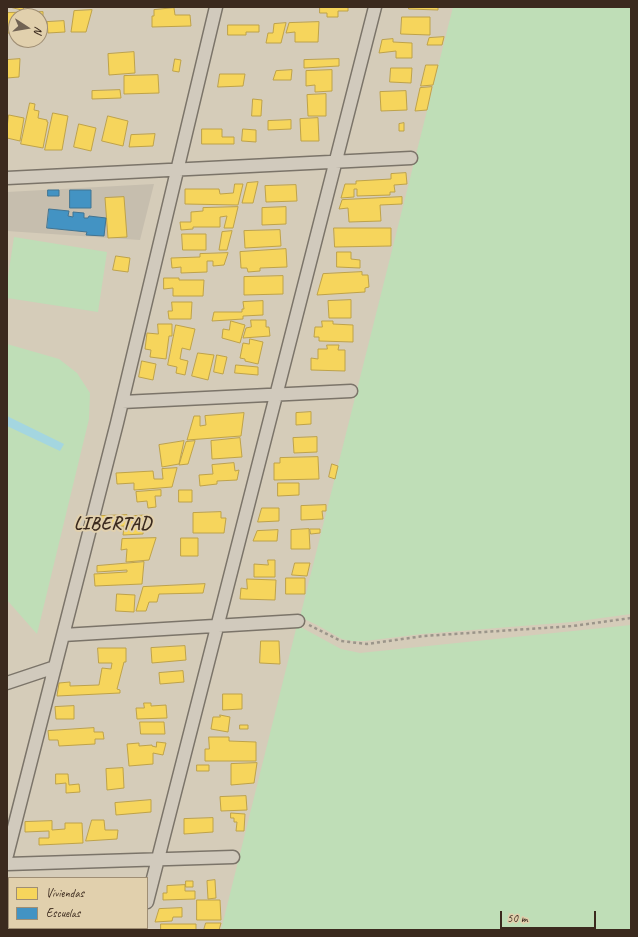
<!DOCTYPE html>
<html>
<head>
<meta charset="utf-8">
<style>
  body { margin:0 }
  #map { position:relative; width:638px; height:937px; overflow:hidden; background:#d5ccb9; font-family:Caveat,sans-serif }
  canvas { display:block }
  .frame { position:absolute; inset:0; border:8px solid #3b2a1e; pointer-events:none }
  .legend { position:absolute; left:8px; top:877px; width:140px; height:52px; box-sizing:border-box; background:#e1d0ad; border:1px solid #9f8e74; margin:0; padding:5px 7px; list-style:none; font-size:12px; color:#3b2a1e }
  .legend li { display:flex; align-items:center; gap:8px; height:20px }
  .legend b { width:20px; border:1px solid #9f8e74 }
  .north { position:absolute; left:8px; top:8px; width:40px; height:40px; box-sizing:border-box; background:#e1d0ad; border:1px solid #9f8e74; border-radius:50%; rotate:102deg; font-size:11px; font-weight:700; line-height:16px; text-align:center; color:#3b2a1e }
  .north::after { content:''; display:block; margin:auto; width:14px; height:18px; background:#716354; clip-path:polygon(50% 0,100% 100%,50% 72%,0 100%) }
  .scale { position:absolute; left:500px; top:911px; width:96px; height:18px; box-sizing:border-box; border:2px solid #3b2a1e; border-top:0; padding-left:5px; font-size:12px; line-height:14px; white-space:nowrap; color:#3b2a1e; -webkit-text-stroke:3px #e1d0ad; paint-order:stroke }
</style>
</head>
<body>
<div id="map">
<canvas width="638" height="937"></canvas>
<div class="frame"></div>
<ul class="legend">
<li><b style="height:11px;background:#f6d55c"></b>Viviendas</li>
<li><b style="height:11px;background:#4393c3"></b>Escuelas</li>
</ul>
<div class="north">N</div>
<div class="scale">50 m</div>
</div>
<script>
const context = document.querySelector('canvas').getContext('2d');
context.lineJoin = 'round';
function fillPath(path, color) {
  context.fillStyle = color;
  context.fill(path, 'evenodd');
}
function stroke(path, color, width, dash) {
  context.strokeStyle = color;
  context.lineWidth = width;
  context.lineCap = dash ? 'butt' : 'round';
  context.setLineDash(dash || []);
  context.stroke(path);
}
function drawText(font, color, halo, rows, align = 'center') {
  context.font = font + ' Caveat,sans-serif';
  context.lineWidth = 4;
  context.setLineDash([]);
  context.textBaseline = 'middle';
  context.strokeStyle = halo;
  context.fillStyle = color;
  for (const [text, x, y, turn = 0] of rows) {
    context.save();
    context.translate(x, y);
    context.rotate((+turn || 0) * Math.PI / 180);
    context.textAlign = isNaN(turn) ? turn : align;
    if (halo) context.strokeText(text, 0, 0);
    context.fillText(text, 0, 0);
    context.restore();
  }
}
const built = new Path2D(`
  M 154,184 L 140,240 L 7,231 L 7,192 Z`);
const green = new Path2D(`
  M 453,7 L 631,7 L 631,614 L 572,622 L 422,634 L 365,641 L 352,641 L 342,639 L 317,625 L 300,617 Z
  M 14,237 L 107,252 L 98,312 L 7,298 L 7,283 Z
  M 7,344 L 59,359 L 77,373 L 90,393 L 89,419 L 37,634 L 7,600 Z
  M 297,625 L 341,649 L 360,653 L 631,625 L 631,930 L 221,930 Z`);
const water = new Path2D(`
  M 7,416 L 64,444 L 60,451 L 7,426 Z`);
const homes = new Path2D(`
  M 10,7 L 24,7 L 23,10 Z
  M 320,7 L 348,7 L 348,11 L 338,11 L 338,17 L 327,17 L 327,13 L 320,13 Z
  M 409,7 L 438,7 L 438,10 L 409,9 Z
  M 174,8 L 175,15 L 190,15 L 191,26 L 152,27 L 152,16 L 154,16 L 154,10 Z
  M 92,10 L 86,32 L 71,32 L 74,11 Z
  M 43,12 L 43,32 L 40,32 L 40,16 L 16,16 L 16,33 L 7,33 L 7,13 Z
  M 402,17 L 430,17 L 430,35 L 401,34 Z
  M 64,21 L 65,32 L 48,33 L 47,22 Z
  M 319,22 L 318,42 L 295,42 L 295,32 L 286,33 L 289,23 Z
  M 286,23 L 281,43 L 266,43 L 268,33 L 273,33 L 274,24 Z
  M 228,25 L 259,25 L 259,32 L 246,32 L 246,35 L 228,35 Z
  M 444,37 L 442,45 L 427,45 L 429,38 Z
  M 393,39 L 393,42 L 412,43 L 412,58 L 396,58 L 396,51 L 379,53 L 382,40 Z
  M 134,52 L 135,73 L 109,75 L 108,54 Z
  M 20,59 L 19,77 L 7,78 L 7,60 Z
  M 175,59 L 181,60 L 179,72 L 173,71 Z
  M 339,59 L 339,66 L 304,68 L 304,60 Z
  M 426,65 L 438,65 L 433,85 L 421,86 Z
  M 391,68 L 412,68 L 411,83 L 390,82 Z
  M 292,70 L 291,80 L 273,80 L 276,71 Z
  M 332,70 L 332,91 L 315,92 L 315,85 L 306,86 L 306,71 Z
  M 220,74 L 245,74 L 243,86 L 218,87 Z
  M 158,75 L 159,93 L 124,94 L 124,76 Z
  M 432,87 L 427,110 L 415,111 L 420,88 Z
  M 120,90 L 121,98 L 92,99 L 92,91 Z
  M 406,91 L 407,110 L 381,111 L 380,92 Z
  M 326,94 L 326,116 L 308,116 L 307,95 Z
  M 253,99 L 262,100 L 261,116 L 252,116 Z
  M 30,103 L 35,104 L 34,110 L 39,111 L 38,118 L 47,120 L 47,122 L 48,122 L 43,148 L 21,144 Z
  M 53,113 L 68,116 L 62,150 L 45,150 Z
  M 9,115 L 24,118 L 20,141 L 7,138 L 7,128 Z
  M 108,116 L 128,121 L 123,146 L 102,141 Z
  M 318,118 L 319,141 L 301,141 L 300,119 Z
  M 291,120 L 291,129 L 268,130 L 268,121 Z
  M 404,123 L 404,131 L 399,131 L 399,124 Z
  M 79,124 L 96,128 L 91,151 L 74,147 Z
  M 202,129 L 222,129 L 222,137 L 234,137 L 234,144 L 202,144 Z
  M 243,129 L 256,130 L 256,142 L 242,141 Z
  M 155,134 L 153,146 L 129,147 L 131,135 Z
  M 406,173 L 407,184 L 394,185 L 395,192 L 390,192 L 390,195 L 357,196 L 357,189 L 354,189 L 354,197 L 341,198 L 345,184 L 356,184 L 356,181 L 391,179 L 391,174 Z
  M 258,182 L 253,203 L 242,203 L 247,183 Z
  M 235,184 L 243,184 L 238,205 L 185,204 L 185,189 L 219,189 L 220,194 L 233,193 Z
  M 296,185 L 297,201 L 266,202 L 265,186 Z
  M 124,197 L 127,237 L 108,238 L 105,198 Z
  M 402,197 L 402,204 L 380,205 L 381,221 L 349,222 L 348,208 L 339,209 L 342,200 Z
  M 238,207 L 233,228 L 224,228 L 227,216 L 220,217 L 220,227 L 193,227 L 193,229 L 181,230 L 180,222 L 191,222 L 191,212 L 203,211 L 203,208 Z
  M 286,207 L 286,224 L 262,225 L 262,208 Z
  M 334,228 L 391,228 L 391,246 L 335,247 Z
  M 280,230 L 281,246 L 245,248 L 244,231 Z
  M 232,231 L 227,250 L 219,250 L 222,232 Z
  M 182,234 L 206,234 L 206,250 L 183,250 Z
  M 286,249 L 287,267 L 260,268 L 260,271 L 248,272 L 247,268 L 241,268 L 240,252 Z
  M 337,252 L 351,252 L 351,259 L 360,260 L 360,268 L 337,267 Z
  M 228,253 L 224,265 L 213,266 L 213,261 L 207,261 L 207,272 L 181,273 L 181,267 L 172,268 L 171,258 L 200,257 L 200,254 Z
  M 116,256 L 130,258 L 128,272 L 113,270 Z
  M 362,272 L 362,275 L 368,275 L 369,287 L 365,288 L 365,292 L 317,295 L 323,274 Z
  M 283,276 L 283,294 L 244,295 L 244,277 Z
  M 164,278 L 179,278 L 179,280 L 204,280 L 203,296 L 173,296 L 173,288 L 164,289 Z
  M 351,300 L 351,318 L 329,318 L 328,301 Z
  M 263,301 L 263,315 L 243,316 L 243,319 L 212,321 L 214,312 L 242,312 L 242,309 L 244,309 L 243,302 Z
  M 172,302 L 192,302 L 191,319 L 169,319 L 168,311 L 172,311 Z
  M 251,320 L 266,320 L 266,327 L 269,327 L 270,336 L 243,338 L 246,328 L 251,327 Z
  M 231,321 L 245,325 L 240,343 L 222,338 L 223,329 L 229,330 Z
  M 322,321 L 333,321 L 333,324 L 353,325 L 353,342 L 319,341 L 319,337 L 314,337 L 315,327 L 322,327 Z
  M 158,324 L 172,324 L 172,336 L 169,336 L 166,359 L 150,357 L 151,350 L 145,349 L 147,333 L 158,334 Z
  M 176,325 L 195,329 L 190,350 L 182,348 L 180,359 L 188,361 L 185,375 L 176,373 L 177,367 L 168,365 Z
  M 250,339 L 263,342 L 258,364 L 245,361 L 245,359 L 240,358 L 243,343 L 249,344 Z
  M 327,345 L 339,345 L 338,350 L 345,350 L 345,371 L 311,370 L 311,358 L 318,359 L 318,349 L 327,349 Z
  M 198,353 L 214,355 L 208,380 L 192,376 Z
  M 217,355 L 227,357 L 223,374 L 214,372 Z
  M 142,361 L 156,364 L 153,380 L 139,377 Z
  M 236,365 L 258,367 L 258,375 L 235,373 Z
  M 311,412 L 311,424 L 296,425 L 296,413 Z
  M 244,413 L 241,436 L 187,440 L 194,416 L 200,416 L 200,426 L 206,425 L 205,416 Z
  M 317,437 L 317,452 L 294,453 L 293,438 Z
  M 240,438 L 242,457 L 212,459 L 211,441 Z
  M 184,441 L 179,464 L 162,467 L 159,445 Z
  M 195,441 L 188,464 L 179,465 L 186,442 Z
  M 318,457 L 319,479 L 274,480 L 274,463 L 280,463 L 280,458 Z
  M 234,463 L 235,471 L 239,470 L 237,480 L 217,481 L 217,484 L 200,486 L 199,475 L 213,474 L 212,465 Z
  M 332,464 L 338,466 L 335,479 L 329,477 Z
  M 177,468 L 172,487 L 134,490 L 134,483 L 117,484 L 116,473 L 153,471 L 154,479 L 163,479 L 162,469 Z
  M 278,483 L 299,483 L 299,495 L 278,496 Z
  M 161,490 L 161,496 L 155,496 L 156,507 L 148,508 L 147,501 L 137,502 L 136,492 Z
  M 179,490 L 192,490 L 192,502 L 179,502 Z
  M 326,505 L 326,511 L 322,511 L 323,519 L 301,520 L 301,506 Z
  M 262,508 L 279,508 L 279,521 L 258,522 Z
  M 221,512 L 221,518 L 226,518 L 224,533 L 193,533 L 193,513 Z
  M 127,515 L 127,516 L 145,515 L 143,534 L 123,535 L 124,526 L 99,528 L 101,516 Z
  M 309,529 L 310,549 L 291,549 L 291,530 Z
  M 310,529 L 320,529 L 320,533 L 311,534 Z
  M 278,530 L 277,541 L 253,541 L 257,531 Z
  M 156,538 L 149,560 L 126,562 L 127,549 L 121,550 L 122,539 Z
  M 181,538 L 198,538 L 198,556 L 181,556 Z
  M 268,560 L 275,560 L 275,577 L 254,577 L 254,564 L 268,565 Z
  M 144,562 L 142,584 L 95,586 L 94,574 L 127,572 L 127,570 L 97,572 L 97,566 Z
  M 295,563 L 310,563 L 307,576 L 292,575 Z
  M 286,578 L 305,578 L 305,594 L 286,594 Z
  M 247,579 L 276,580 L 275,600 L 240,599 L 241,588 L 247,589 Z
  M 205,584 L 203,593 L 159,594 L 157,602 L 149,602 L 146,611 L 136,611 L 143,587 Z
  M 117,594 L 135,595 L 134,612 L 116,611 Z
  M 261,641 L 279,641 L 280,664 L 260,663 Z
  M 185,646 L 186,660 L 152,663 L 151,648 Z
  M 98,648 L 126,648 L 126,662 L 124,662 L 117,689 L 120,690 L 120,693 L 57,696 L 59,683 L 70,682 L 70,686 L 99,685 L 102,668 L 111,669 L 112,663 L 99,663 Z
  M 183,671 L 184,682 L 160,684 L 159,673 Z
  M 223,694 L 242,694 L 242,709 L 223,710 Z
  M 144,703 L 151,703 L 151,706 L 166,705 L 167,718 L 137,719 L 136,708 L 144,708 Z
  M 74,706 L 74,719 L 56,719 L 55,707 Z
  M 220,715 L 230,717 L 228,732 L 211,729 L 213,717 L 220,717 Z
  M 140,722 L 164,722 L 165,734 L 141,734 Z
  M 240,725 L 248,725 L 248,729 L 240,729 Z
  M 94,728 L 94,732 L 103,732 L 104,739 L 95,739 L 95,744 L 59,746 L 58,740 L 49,740 L 48,731 Z
  M 209,737 L 229,737 L 229,741 L 256,742 L 256,761 L 205,761 L 205,749 L 209,749 Z
  M 157,742 L 166,743 L 163,755 L 153,753 L 153,764 L 129,766 L 127,744 L 139,743 L 139,746 L 152,745 L 152,746 L 156,747 Z
  M 257,763 L 254,783 L 231,785 L 231,764 Z
  M 197,765 L 209,765 L 209,771 L 197,771 Z
  M 123,768 L 124,788 L 107,790 L 106,769 Z
  M 56,774 L 68,774 L 69,785 L 79,784 L 80,792 L 66,793 L 66,783 L 56,784 Z
  M 246,796 L 247,810 L 221,811 L 220,797 Z
  M 151,800 L 151,812 L 116,815 L 115,803 Z
  M 231,813 L 245,814 L 244,831 L 236,831 L 237,822 L 234,822 L 234,818 L 231,818 Z
  M 213,818 L 213,832 L 184,834 L 184,819 Z
  M 92,820 L 104,820 L 105,830 L 118,830 L 117,839 L 86,841 Z
  M 52,821 L 52,830 L 65,829 L 65,823 L 82,823 L 83,843 L 39,845 L 39,838 L 49,838 L 49,831 L 25,832 L 25,822 Z
  M 215,880 L 216,898 L 208,899 L 207,881 Z
  M 186,881 L 193,881 L 193,887 L 186,887 Z
  M 185,885 L 185,891 L 195,891 L 195,899 L 163,900 L 163,893 L 167,893 L 167,886 Z
  M 197,900 L 220,900 L 221,920 L 197,920 Z
  M 182,908 L 182,917 L 173,917 L 172,921 L 155,922 L 159,909 Z
  M 206,923 L 221,923 L 219,930 L 204,930 Z
  M 161,924 L 196,924 L 196,930 L 161,930 Z`);
const schools = new Path2D(`
  M 48,190 L 59,190 L 59,196 L 48,196 Z
  M 70,190 L 91,190 L 91,208 L 70,208 Z
  M 49,209 L 69,211 L 68,216 L 73,217 L 73,212 L 84,213 L 84,218 L 88,218 L 89,216 L 106,218 L 104,236 L 86,235 L 87,232 L 47,228 Z`);
const path = new Path2D(`
  M 309,625 L 341,641 L 367,644 L 424,636 L 573,626 L 631,618`);
const street = new Path2D(`
  M 7,178 L 411,158
  M 122,402 L 351,391
  M 63,635 L 298,621
  M 7,683 L 55,667
  M 7,855 L 117,423 L 216,7
  M 7,864 L 233,857
  M 147,902 L 375,7
  M 140,930 L 140,928`);
const districtNames = [
  ["LIBERTAD",113,524]
];
fillPath(built, '#c6beae');
fillPath(green, '#bfdeb7');
fillPath(water, '#a4d6e0');
fillPath(homes, '#f6d55c');
stroke(homes, '#bea249', 1);
fillPath(schools, '#4393c3');
stroke(schools, '#417492', 1);
stroke(street, '#7b7469', 15);
stroke(path, '#9b958a', 2.5, [3, 3]);
stroke(street, '#d1cabd', 12);
context.letterSpacing = '1px';
drawText('bold 18px', '#3b2a1e', '#e1d0ad', districtNames);
context.letterSpacing = '0px';
</script>
</body>
</html>
